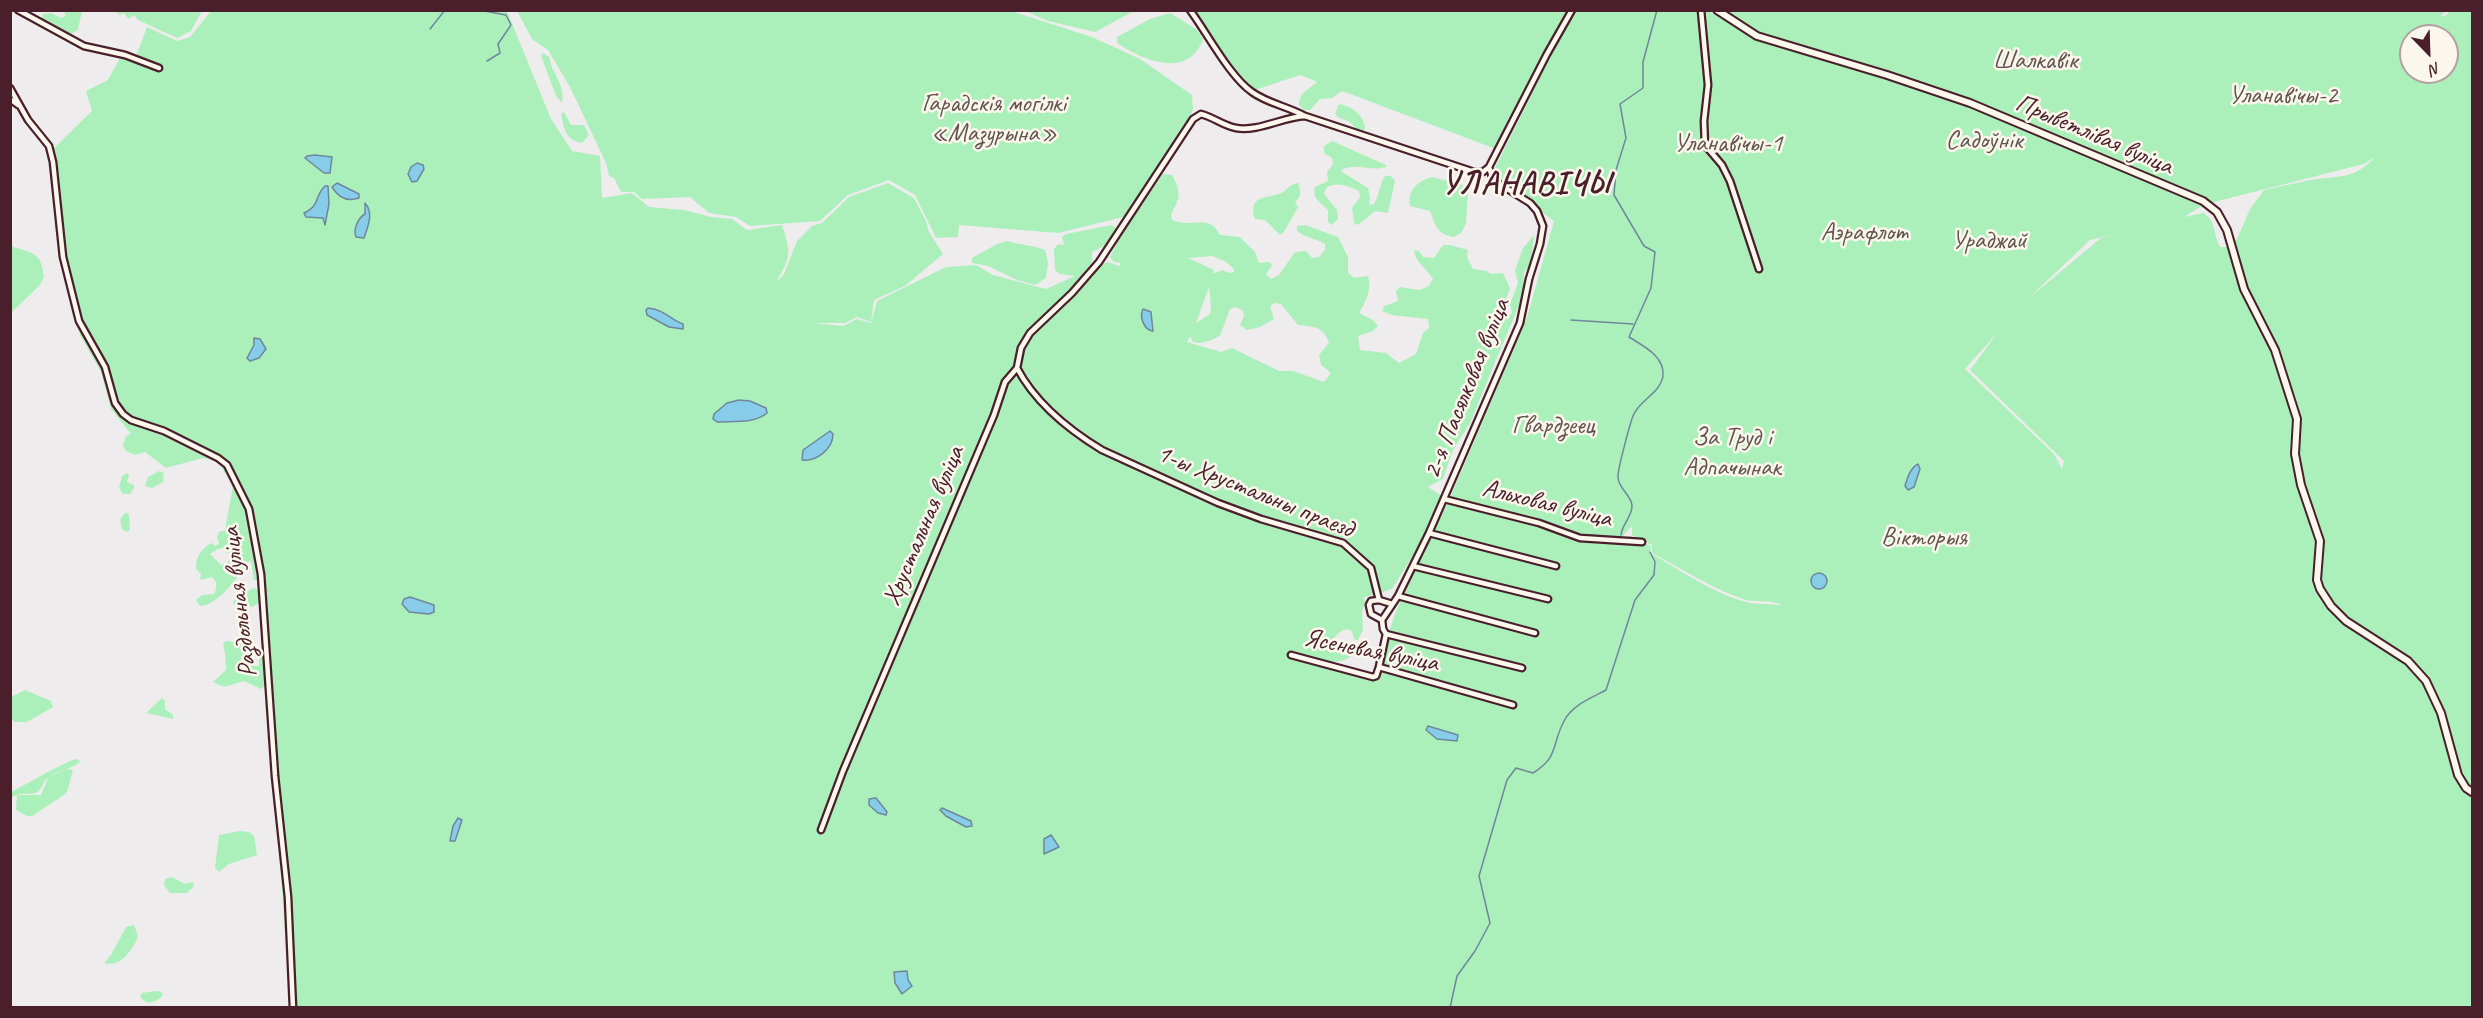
<!DOCTYPE html>
<html>
<head>
<meta charset="utf-8">
<style>
  body { margin:0 }
  #map { position:relative; width:2483px; height:1018px; overflow:hidden; background:#efeced; font-family:Caveat,sans-serif }
  canvas { display:block }
  .frame { position:absolute; inset:0; border:12px solid #4a1f2b; pointer-events:none }
  .north { position:absolute; left:2399px; top:24px; width:60px; height:60px; box-sizing:border-box; background:#fbf7ec; border:2px solid #b4a19f; border-radius:50%; rotate:157deg; font-size:16px; font-weight:700; line-height:24px; text-align:center; color:#4a1f2b }
  .north::after { content:''; display:block; margin:auto; width:21px; height:27px; background:#4a1f2b; clip-path:polygon(50% 0,100% 100%,50% 72%,0 100%) }
</style>
</head>
<body>
<div id="map">
<canvas width="2483" height="1018"></canvas>
<div class="frame"></div>
<div class="north">N</div>
</div>
<script>
const context = document.querySelector('canvas').getContext('2d');
context.lineJoin = 'round';
function fillPath(path, color) {
  context.fillStyle = color;
  context.fill(path, 'evenodd');
}
function stroke(path, color, width, dash) {
  context.strokeStyle = color;
  context.lineWidth = width;
  context.lineCap = dash ? 'butt' : 'round';
  context.setLineDash(dash || []);
  context.stroke(path);
}
function drawText(font, color, halo, rows, align = 'center') {
  context.font = font + ' Caveat,sans-serif';
  context.lineWidth = 5;
  context.setLineDash([]);
  context.textBaseline = 'middle';
  context.strokeStyle = halo;
  context.fillStyle = color;
  for (const [text, x, y, turn = 0] of rows) {
    context.save();
    context.translate(x, y);
    context.rotate((+turn || 0) * Math.PI / 180);
    context.textAlign = isNaN(turn) ? turn : align;
    if (halo) context.strokeText(text, 0, 0);
    context.fillText(text, 0, 0);
    context.restore();
  }
}
const green = new Path2D(`
  M 63,11 L 82,11 L 78,30 L 71,34 L 42,18 L 43,14 L 51,13 L 62,18 L 66,15 Z
  M 115,11 L 202,11 L 191,31 L 177,38 L 138,20 L 134,15 L 128,19 L 124,13 L 120,15 Z
  M 211,11 L 507,11 L 551,119 L 572,151 L 600,156 L 602,198 L 632,193 L 649,207 L 684,210 L 711,217 L 732,219 L 747,230 L 782,225 C 792,254 790,258 776,282 L 784,274 L 797,241 L 812,226 L 822,223 L 849,197 L 888,183 L 914,198 L 926,221 L 929,232 L 943,254 L 905,286 L 874,300 L 871,322 L 857,317 L 845,323 L 813,323 L 843,326 L 857,319 L 871,323 L 877,301 L 946,267 L 976,265 L 993,275 L 1046,289 L 1075,276 L 1060,274 L 1055,270 L 1054,249 L 1058,244 L 1064,245 L 1062,237 L 1066,234 L 1112,225 L 1117,229 L 1104,246 L 1092,252 L 1092,262 L 1085,271 L 1108,262 L 1119,266 L 1121,263 L 1114,262 L 1110,257 L 1121,235 L 1163,174 L 1172,175 C 1181,192 1181,197 1171,214 L 1172,220 C 1194,229 1209,213 1220,235 L 1240,237 L 1255,252 L 1259,263 L 1270,262 L 1272,266 L 1266,274 L 1271,279 L 1279,275 L 1295,252 L 1306,251 L 1312,258 L 1319,257 L 1325,250 L 1325,244 C 1315,238 1306,238 1297,231 L 1297,226 L 1305,225 L 1338,237 L 1348,257 L 1348,273 L 1354,278 L 1368,276 C 1372,290 1366,301 1359,313 L 1373,320 L 1378,326 L 1373,331 L 1358,336 L 1360,350 L 1386,353 L 1399,363 L 1416,354 L 1423,333 L 1429,328 L 1428,319 L 1392,315 L 1382,311 L 1384,306 L 1398,301 L 1396,291 L 1400,287 L 1419,290 L 1429,286 L 1433,279 C 1427,269 1415,262 1414,250 L 1419,251 L 1423,257 L 1434,258 L 1443,245 L 1450,245 L 1468,250 L 1467,257 L 1473,269 L 1486,271 L 1491,274 L 1503,273 L 1510,288 L 1503,308 L 1506,318 L 1512,313 L 1510,304 L 1518,283 L 1515,270 L 1523,248 L 1534,235 L 1531,264 L 1524,272 L 1523,288 L 1519,305 L 1470,423 L 1453,450 L 1443,479 L 1428,487 L 1442,496 L 1422,541 L 1392,589 L 1363,598 L 1366,601 L 1362,611 L 1363,629 L 1358,640 L 1355,640 L 1351,630 C 1341,628 1338,634 1332,641 L 1334,647 L 1340,649 L 1356,647 L 1357,651 C 1344,665 1333,662 1316,660 L 1375,674 L 1396,611 L 1450,498 L 1527,318 L 1554,221 L 1498,179 L 1494,170 L 1564,29 L 1577,11 L 1708,11 L 1755,38 L 1969,105 L 2086,156 L 2205,204 L 2184,217 L 2203,213 C 2217,221 2212,232 2220,247 L 2229,247 L 2237,239 L 2250,209 L 2264,190 C 2279,187 2295,183 2310,180 C 2340,175 2352,181 2375,157 L 2364,164 L 2210,203 L 1974,104 L 1757,34 L 1726,11 L 2446,11 L 2441,16 L 2445,16 L 2450,11 L 2472,11 L 2472,1007 L 290,1007 L 268,683 L 261,689 L 244,681 L 224,687 L 213,682 L 226,670 L 225,653 L 223,644 L 226,641 C 230,641 244,644 247,645 L 255,666 L 259,666 L 259,654 L 262,653 L 265,666 L 261,602 L 252,607 L 243,604 L 236,606 L 233,603 L 236,597 L 254,588 L 260,591 L 259,580 L 254,580 L 251,561 L 248,562 C 238,577 219,605 200,606 L 196,600 L 202,595 L 214,594 C 217,588 218,582 212,577 L 200,580 L 201,574 L 196,569 C 195,558 201,548 212,543 L 215,546 L 219,544 L 217,537 L 219,532 L 225,530 L 233,486 L 218,461 L 203,458 L 166,468 L 145,452 L 135,455 L 126,451 L 123,446 L 126,436 L 131,434 L 111,409 L 101,372 L 80,335 L 63,266 L 49,153 L 92,111 L 86,91 L 108,80 L 120,58 L 134,62 L 147,27 L 177,41 L 190,37 ZM 2425,35 L 2447,36 L 2447,72 L 2411,72 L 2411,36 ZM 2116,234 L 2101,238 L 2029,298 L 2090,240 ZM 1212,256 L 1226,262 L 1234,269 L 1234,272 L 1229,273 L 1222,270 L 1213,274 L 1214,270 L 1188,258 ZM 1209,287 L 1211,306 L 1210,314 L 1196,323 ZM 1274,303 L 1281,304 L 1298,325 C 1313,326 1324,327 1329,343 L 1319,355 L 1321,365 L 1331,373 L 1324,382 L 1293,371 L 1279,371 L 1232,348 L 1221,352 L 1187,342 L 1190,336 L 1193,342 L 1200,343 L 1209,341 L 1220,336 L 1230,309 L 1236,307 L 1243,311 L 1244,316 L 1240,325 L 1247,330 L 1260,327 L 1274,319 L 1270,307 ZM 1998,332 L 1970,370 L 2064,461 L 2062,469 L 2054,454 L 1965,369 ZM 1632,526 L 1632,535 L 1652,545 L 1652,553 C 1682,569 1714,590 1746,600 C 1759,603 1772,599 1783,606 C 1771,603 1758,605 1746,602 C 1715,594 1678,569 1650,553 L 1651,546 L 1631,536 L 1623,536 ZM 224,548 L 227,553 L 235,552 L 227,563 L 221,565 L 210,554 L 218,549 Z
  M 517,11 L 1011,11 L 1092,37 L 1140,59 L 1192,95 L 1193,108 L 1191,115 L 1127,216 L 1058,233 L 959,225 L 958,237 L 936,238 L 915,195 L 889,180 L 848,195 L 820,221 L 750,226 L 736,217 L 709,213 L 690,197 L 642,199 L 634,192 L 621,192 L 614,178 L 609,176 L 606,163 L 570,87 L 548,50 L 532,39 Z
  M 1025,11 L 1134,11 L 1095,32 L 1048,21 Z
  M 1192,11 L 1568,11 L 1496,149 L 1342,91 L 1332,98 L 1320,99 L 1310,110 L 1304,110 L 1299,105 C 1298,94 1309,89 1317,82 L 1300,75 L 1255,90 L 1238,72 Z
  M 1170,13 L 1196,29 L 1203,39 C 1189,80 1142,60 1117,43 L 1117,37 L 1150,19 Z
  M 543,53 L 549,57 C 551,62 551,67 554,71 C 559,82 564,90 562,103 L 556,96 L 541,56 Z
  M 1339,104 C 1352,106 1365,116 1365,129 L 1361,132 C 1355,131 1356,128 1351,123 C 1345,119 1340,120 1335,114 Z
  M 564,112 L 571,125 L 584,125 L 589,135 L 582,143 C 565,140 564,128 561,114 Z
  M 1332,141 L 1386,165 L 1386,167 C 1370,172 1355,162 1341,170 L 1342,172 L 1368,188 L 1370,197 L 1369,205 L 1374,204 C 1380,195 1379,185 1385,176 L 1391,176 L 1395,181 L 1388,213 L 1375,211 L 1358,225 L 1354,223 L 1352,208 L 1360,197 L 1359,191 C 1347,186 1338,181 1326,188 L 1324,194 L 1337,210 L 1338,219 L 1332,225 L 1328,222 L 1328,210 C 1320,201 1312,200 1315,187 L 1328,181 L 1327,172 L 1333,164 L 1332,158 L 1324,153 L 1324,146 Z
  M 1432,177 L 1461,184 L 1468,193 L 1466,224 L 1461,233 L 1454,237 C 1437,234 1436,227 1430,211 L 1410,206 C 1407,190 1418,181 1432,177 Z
  M 1298,183 C 1301,191 1302,196 1295,202 L 1298,207 L 1284,232 L 1280,235 L 1265,220 L 1255,219 C 1247,194 1268,199 1281,193 C 1289,189 1289,184 1298,183 Z
  M 1007,241 C 1020,245 1032,245 1045,250 L 1048,262 L 1046,278 L 1035,285 L 1017,280 L 988,266 L 972,263 L 972,258 L 997,244 Z
  M 11,246 C 33,254 41,251 44,277 L 40,285 L 11,313 Z
  M 159,471 L 164,473 L 163,482 L 152,488 L 145,486 L 148,477 Z
  M 127,473 L 129,475 L 127,482 L 134,485 L 134,488 L 130,494 L 123,494 L 119,488 L 122,476 Z
  M 126,512 L 129,515 L 130,530 L 126,532 L 122,529 L 120,519 Z
  M 25,690 L 51,701 L 53,707 L 27,722 L 14,722 L 11,717 L 11,697 Z
  M 162,698 L 165,701 L 165,709 L 173,715 L 173,719 L 146,713 Z
  M 75,759 L 81,761 C 73,769 60,769 51,776 L 66,769 L 73,770 L 67,792 L 64,795 L 32,816 L 27,816 L 16,810 L 17,795 L 41,795 L 48,778 L 45,780 C 35,804 28,787 11,798 L 11,792 C 33,781 53,768 75,759 Z
  M 240,831 L 249,832 L 254,836 L 257,855 L 229,864 L 219,872 L 215,868 L 219,835 Z
  M 172,877 L 185,884 L 193,882 L 194,886 L 187,893 L 170,893 L 164,885 L 165,879 Z
  M 134,925 L 138,936 C 133,950 120,968 104,963 L 111,955 L 126,927 Z
  M 155,991 L 161,992 L 163,995 C 157,1003 145,1006 140,996 L 142,993 Z`);
const water = new Path2D(`
  M 315,155 L 332,157 L 330,173 L 324,173 L 305,158 L 307,156 Z
  M 417,163 L 423,165 L 424,169 L 417,181 L 412,182 L 408,174 L 411,167 Z
  M 337,183 L 359,194 L 359,198 C 347,202 338,197 332,187 Z
  M 325,186 L 328,186 L 329,204 L 325,225 L 323,218 L 306,217 L 304,213 C 321,205 314,196 325,186 Z
  M 365,203 C 374,213 368,226 364,238 L 356,237 C 353,229 358,218 365,214 Z
  M 648,308 C 663,309 670,319 683,324 L 683,329 L 669,327 L 647,315 L 646,310 Z
  M 1143,309 L 1151,312 L 1153,331 C 1144,330 1139,317 1143,309 Z
  M 254,338 L 260,339 L 266,349 L 259,358 L 250,361 L 247,358 L 254,345 Z
  M 739,400 L 750,401 L 766,408 L 767,413 C 754,424 734,421 717,422 L 713,419 L 714,414 L 727,403 Z
  M 830,431 L 833,434 C 833,449 816,462 802,460 L 803,450 Z
  M 1918,464 L 1920,469 L 1914,487 L 1908,490 L 1905,486 C 1907,479 1910,468 1918,464 Z
  M1811 581a8 8 0 1 1 16 0a8 8 0 1 1-16 0Z
  M 410,597 L 434,605 L 434,612 L 429,614 L 409,612 L 402,604 L 404,599 Z
  M 1428,726 L 1458,735 L 1457,741 L 1437,739 L 1426,730 Z
  M 876,798 L 887,812 L 886,815 L 878,813 L 869,805 L 869,799 Z
  M 942,808 L 971,821 L 972,826 L 966,827 L 946,816 L 940,810 Z
  M 458,818 L 462,820 L 455,841 L 450,841 L 453,826 Z
  M 1051,835 L 1059,847 L 1044,854 L 1044,839 Z
  M 907,971 L 908,980 L 912,986 L 902,994 L 895,983 L 894,972 Z`);
const stream = new Path2D(`
  M 479,10 L 506,15 L 511,25 L 498,44 L 500,53 L 487,61
  M 430,29 L 445,10
  M 1571,320 L 1633,324
  M 1621,535 C 1622,524 1632,517 1632,506 C 1632,496 1619,489 1618,478 C 1617,471 1630,424 1633,416 C 1639,400 1660,394 1663,376 C 1665,356 1643,346 1629,337 L 1651,288 L 1655,252 L 1644,246 L 1614,195 L 1616,170 L 1626,138 L 1620,104 L 1643,88 L 1643,62 L 1657,10
  M 1450,1008 L 1457,976 L 1475,951 L 1490,923 L 1479,876 L 1507,780 L 1516,768 L 1533,773 C 1559,757 1551,746 1564,721 C 1572,705 1591,698 1606,690 L 1635,600 L 1654,575 L 1655,562 L 1650,552`);
const minor = new Path2D(`
  M 18,10 L 84,46 L 125,55 L 159,68
  M 1190,10 C 1207,33 1230,77 1252,92 C 1267,103 1286,106 1303,115
  M 1701,10 L 1708,85 L 1704,121 L 1705,145 L 1722,165 L 1730,181 L 1759,269
  M 10,88 L 28,120 L 49,146 L 53,162 L 63,257 L 79,321 L 105,367 L 115,403 L 123,414 L 131,420 L 164,431 L 218,458 L 227,465 L 249,509 L 261,574 L 275,776 L 288,897 L 293,1008
  M 10,99 L 18,105
  M 1017,368 C 1035,402 1069,430 1102,450 L 1218,503 L 1261,519 L 1343,543 L 1371,568 L 1379,600
  M 1444,499 L 1539,523 L 1580,538 L 1642,542
  M 1429,533 L 1556,566
  M 1413,566 L 1548,599
  M 1398,596 L 1535,633
  M 1382,620 L 1371,614 L 1369,605 L 1371,601 L 1379,600 L 1392,604
  M 1386,634 L 1383,629 L 1382,620 L 1398,596 L 1429,533 L 1520,323 L 1529,279 L 1540,244 L 1543,226 L 1537,211 L 1530,203 L 1493,180 L 1489,167 L 1547,54 L 1572,10
  M 1386,634 L 1522,668
  M 1291,655 L 1373,677 L 1376,676 L 1379,667 L 1513,705
  M 1379,667 L 1386,634
  M 821,830 L 843,771 L 994,415 L 1005,382 L 1017,368 L 1021,348 L 1030,333 L 1072,293 L 1099,262 L 1193,119 L 1201,114 C 1213,117 1224,126 1236,128 C 1258,132 1283,117 1305,116 L 1474,172 L 1483,172 L 1489,167`);
const tertiary = new Path2D(`
  M 1717,10 L 1757,36 L 1887,75 L 1970,103 L 2203,201 L 2217,212 L 2227,230 L 2244,289 L 2275,350 L 2297,419 L 2295,454 L 2301,485 L 2320,541 L 2317,580 L 2320,589 L 2331,606 L 2346,621 L 2408,661 L 2426,681 L 2441,713 L 2458,775 L 2466,788 L 2472,792`);
const parkNames = [
  ["Шалкавік",2035,61],
  ["Уланавічы-2",2283,96],
  ["Гарадскія могілкі",994,104],
  ["«Мазурына»",994,134],
  ["Садоўнік",1984,141],
  ["Уланавічы-1",1728,144],
  ["Аэрафлот",1864,233],
  ["Ураджай",1989,241],
  ["Гвардзеец",1553,426],
  ["За Труд і",1732,438],
  ["Адпачынак",1732,468],
  ["Вікторыя",1924,538]
];
const streetNames = [
  ["Прыветлівая вуліца",2094,135,23],
  ["2-я Пасялковая вуліца",1467,389,-68],
  ["1-ы Хрустальны праезд",1255,492,22],
  ["Альховая вуліца",1547,504,14],
  ["Хрустальная вуліца",924,526,-67],
  ["Раздольная вуліца",240,602,-97],
  ["Ясеневая вуліца",1371,651,11]
];
const districtNames = [
  ["УЛАНАВІЧЫ",1526,185]
];
fillPath(green, '#abf0bb');
fillPath(water, '#87cce8');
stroke(water, '#6f879c', 1.5);
stroke(stream, '#6f879c', 1.5);
stroke(minor, '#4a1f2b', 9);
stroke(tertiary, '#4a1f2b', 10);
stroke(minor, '#fbf7ec', 4.5);
stroke(tertiary, '#fbf7ec', 6);
drawText('26px', '#62534f', '#fbf7ec', parkNames);
drawText('26px', '#4a1f2b', '#fbf7ec', streetNames);
context.letterSpacing = '1.5px';
drawText('bold 32px', '#4a1f2b', '#fbf7ec', districtNames);
context.letterSpacing = '0px';
</script>
</body>
</html>
